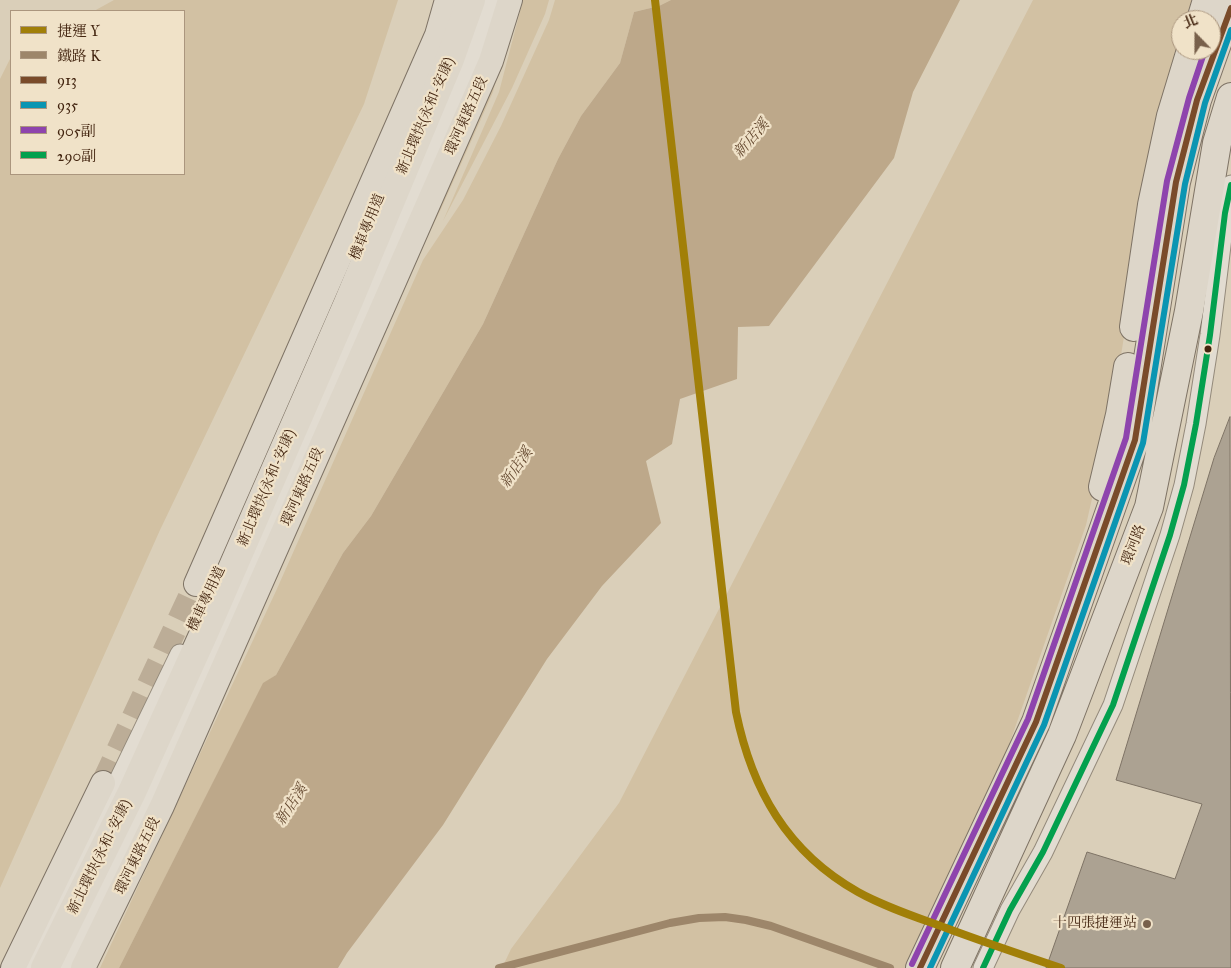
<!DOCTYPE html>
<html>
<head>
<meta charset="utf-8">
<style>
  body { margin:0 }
  #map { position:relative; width:1231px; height:968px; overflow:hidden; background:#dacfb9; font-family:"IM FELL Great Primer","Noto Serif TC",serif }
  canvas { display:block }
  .legend { position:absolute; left:10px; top:10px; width:175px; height:165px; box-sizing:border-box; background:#f0e2c8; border:1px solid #ab967e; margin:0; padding:6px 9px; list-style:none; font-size:15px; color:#432510 }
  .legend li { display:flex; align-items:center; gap:10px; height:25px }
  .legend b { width:25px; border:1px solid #ab967e }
  .north { position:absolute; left:1171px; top:10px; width:50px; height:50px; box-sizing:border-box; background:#f0e2c8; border:1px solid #ab967e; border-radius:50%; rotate:338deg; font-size:14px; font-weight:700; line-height:20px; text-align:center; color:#432510 }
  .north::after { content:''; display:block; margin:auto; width:18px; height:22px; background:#78604b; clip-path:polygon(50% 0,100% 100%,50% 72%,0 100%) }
</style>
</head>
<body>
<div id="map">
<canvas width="1231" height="968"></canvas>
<ul class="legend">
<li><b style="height:6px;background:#a17f08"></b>捷運 Y</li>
<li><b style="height:6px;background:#9d866a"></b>鐵路 K</li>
<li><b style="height:6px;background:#7a4b2a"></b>913</li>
<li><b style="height:6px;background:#0a95b2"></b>935</li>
<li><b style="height:6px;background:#8e44ad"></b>905副</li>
<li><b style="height:6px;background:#03a04e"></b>290副</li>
</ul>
<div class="north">北</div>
</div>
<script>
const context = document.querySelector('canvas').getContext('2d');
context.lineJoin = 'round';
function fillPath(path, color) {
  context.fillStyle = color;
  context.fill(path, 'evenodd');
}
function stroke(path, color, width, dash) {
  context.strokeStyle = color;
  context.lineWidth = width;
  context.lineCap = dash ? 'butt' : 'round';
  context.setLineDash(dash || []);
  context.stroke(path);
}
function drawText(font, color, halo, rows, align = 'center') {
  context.font = font + ' "IM FELL Great Primer","Noto Serif TC",serif';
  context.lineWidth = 4.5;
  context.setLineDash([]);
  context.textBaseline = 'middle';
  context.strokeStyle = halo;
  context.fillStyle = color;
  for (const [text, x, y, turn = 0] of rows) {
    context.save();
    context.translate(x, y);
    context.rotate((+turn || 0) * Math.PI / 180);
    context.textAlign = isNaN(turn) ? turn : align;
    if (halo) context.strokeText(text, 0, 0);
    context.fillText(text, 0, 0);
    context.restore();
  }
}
const green = new Path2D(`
  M 114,0 L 398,0 L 364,104 L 160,530 L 0,888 L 0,79 L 11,57 L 11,174 L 184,174 L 184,11 L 94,11 Z
  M 516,0 L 493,92 L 441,209 L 380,332 Z
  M 523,0 L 549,0 L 545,14 L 512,88 L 443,221 L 499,92 Z
  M 555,0 L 671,0 L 659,6 L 634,12 L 620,63 L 581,116 L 558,159 L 483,324 L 371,516 L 343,553 L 276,675 L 263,684 L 119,968 L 100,968 L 276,591 L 423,260 L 463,200 L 501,126 L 549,20 Z
  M 1033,0 L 1200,0 L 1193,20 L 1181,20 L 1181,50 L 1143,216 L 1113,406 L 1086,525 L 990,799 L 905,968 L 502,968 L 511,949 L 619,803 Z`);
const water = new Path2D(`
  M 671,0 L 960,0 L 913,92 L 894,158 L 769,326 L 738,327 L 737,379 L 680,399 L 672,444 L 646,461 L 661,523 L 602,586 L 547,659 L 443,825 L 347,953 L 338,968 L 119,968 L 263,683 L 276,675 L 343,553 L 371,516 L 483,324 L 558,159 L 581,116 L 620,63 L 634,12 L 659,6 Z`);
const building = new Path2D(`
  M 1230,417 L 1231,968 L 1046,968 L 1087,852 L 1175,879 L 1202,804 L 1116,780 L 1214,458 Z`);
const majorTunnel = new Path2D(`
  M 103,783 L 196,584`);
const minor = new Path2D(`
  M 28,968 L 180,654
  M 69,968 L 98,909 L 281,506 L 459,90 L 492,0
  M 983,968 L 1010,910 L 1043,852 L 1113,705 L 1170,535 L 1184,485 L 1196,424 L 1210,335 L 1225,213 L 1231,185`);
const major = new Path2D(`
  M 196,584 L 437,35 L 447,0
  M 13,968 L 103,783
  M 83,968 L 162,806 L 378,318 L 491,61 L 510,0`);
const highway = new Path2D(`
  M 1201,20 L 1207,0
  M 1134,327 L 1152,205 L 1171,116 L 1191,50
  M 1103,487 L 1120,415 L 1128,367
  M 45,968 L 132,792 L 204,633 L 348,303 L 450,59 L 471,0
  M 920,968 L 1036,722 L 1135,440 L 1176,182 L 1197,100 L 1225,21 L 1231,8
  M 955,968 L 1062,735 L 1149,507 L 1189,311 L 1217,143 L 1231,97`);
const bus1 = new Path2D(`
  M 920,968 L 1036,722 L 1135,440 L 1176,182 L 1197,100 L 1231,8`);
const bus2 = new Path2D(`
  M 930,968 L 1044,725 L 1143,443 L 1185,184 L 1205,103 L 1231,30`);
const bus3 = new Path2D(`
  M 912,964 L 1028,719 L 1126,438 L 1167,181 L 1189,98 L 1205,50`);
const bus4 = new Path2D(`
  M 983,968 L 1010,910 L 1043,852 L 1113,705 L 1170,535 L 1184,485 L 1196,424 L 1210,335 L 1225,213 L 1231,185`);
const rail1 = new Path2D(`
  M 499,968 L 670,923 L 699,918 L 725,917 L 746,920 L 771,926 L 890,968`);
const metro1 = new Path2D(`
  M 655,0 L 736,712 C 752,790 787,852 858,892 C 885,907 916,917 946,928 C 984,942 1022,955 1061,968`);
const markers = [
  [1208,349,4.5,"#432510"],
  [1147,924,5,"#78604b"]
];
const streetNames = [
  ["新北環快(永和-安康)",426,116,-67],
  ["環河東路五段",467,116,-66],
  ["機車專用道",368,227,-68],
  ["環河東路五段",303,487,-66],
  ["新北環快(永和-安康)",267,488,-67],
  ["環河路",1134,545,-69],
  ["機車專用道",207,599,-65],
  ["環河東路五段",138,856,-64],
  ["新北環快(永和-安康)",100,857,-64]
];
const poiNames = [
  ["十四張捷運站",1137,924]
];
const waterNames = [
  ["新店溪",752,139,-49],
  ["新店溪",517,468,-55],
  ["新店溪",292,805,-57]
];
fillPath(green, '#d2c1a3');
fillPath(water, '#bda88a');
fillPath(building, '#aca292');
stroke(building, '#7e7365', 1);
stroke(majorTunnel, '#bcad97', 24, [24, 12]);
stroke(minor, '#948a7b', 21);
stroke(major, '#7e7365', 26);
stroke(highway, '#7e7365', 30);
stroke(minor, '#e2dcd1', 19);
stroke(major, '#ddd6c9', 24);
stroke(highway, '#ddd6c9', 28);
stroke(bus1, '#7a4b2a', 6);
stroke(bus2, '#0a95b2', 6);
stroke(bus3, '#8e44ad', 6);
stroke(bus4, '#03a04e', 6);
stroke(rail1, '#9d866a', 8);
stroke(metro1, '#a17f08', 8);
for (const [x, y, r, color] of markers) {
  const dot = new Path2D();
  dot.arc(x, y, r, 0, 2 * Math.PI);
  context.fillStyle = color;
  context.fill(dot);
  stroke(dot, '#f0e2c8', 2);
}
drawText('14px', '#432510', '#f0e2c8', streetNames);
drawText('14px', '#432510', '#f0e2c8', poiNames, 'right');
drawText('italic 15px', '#64482f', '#f0e2c8', waterNames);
</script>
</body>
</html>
